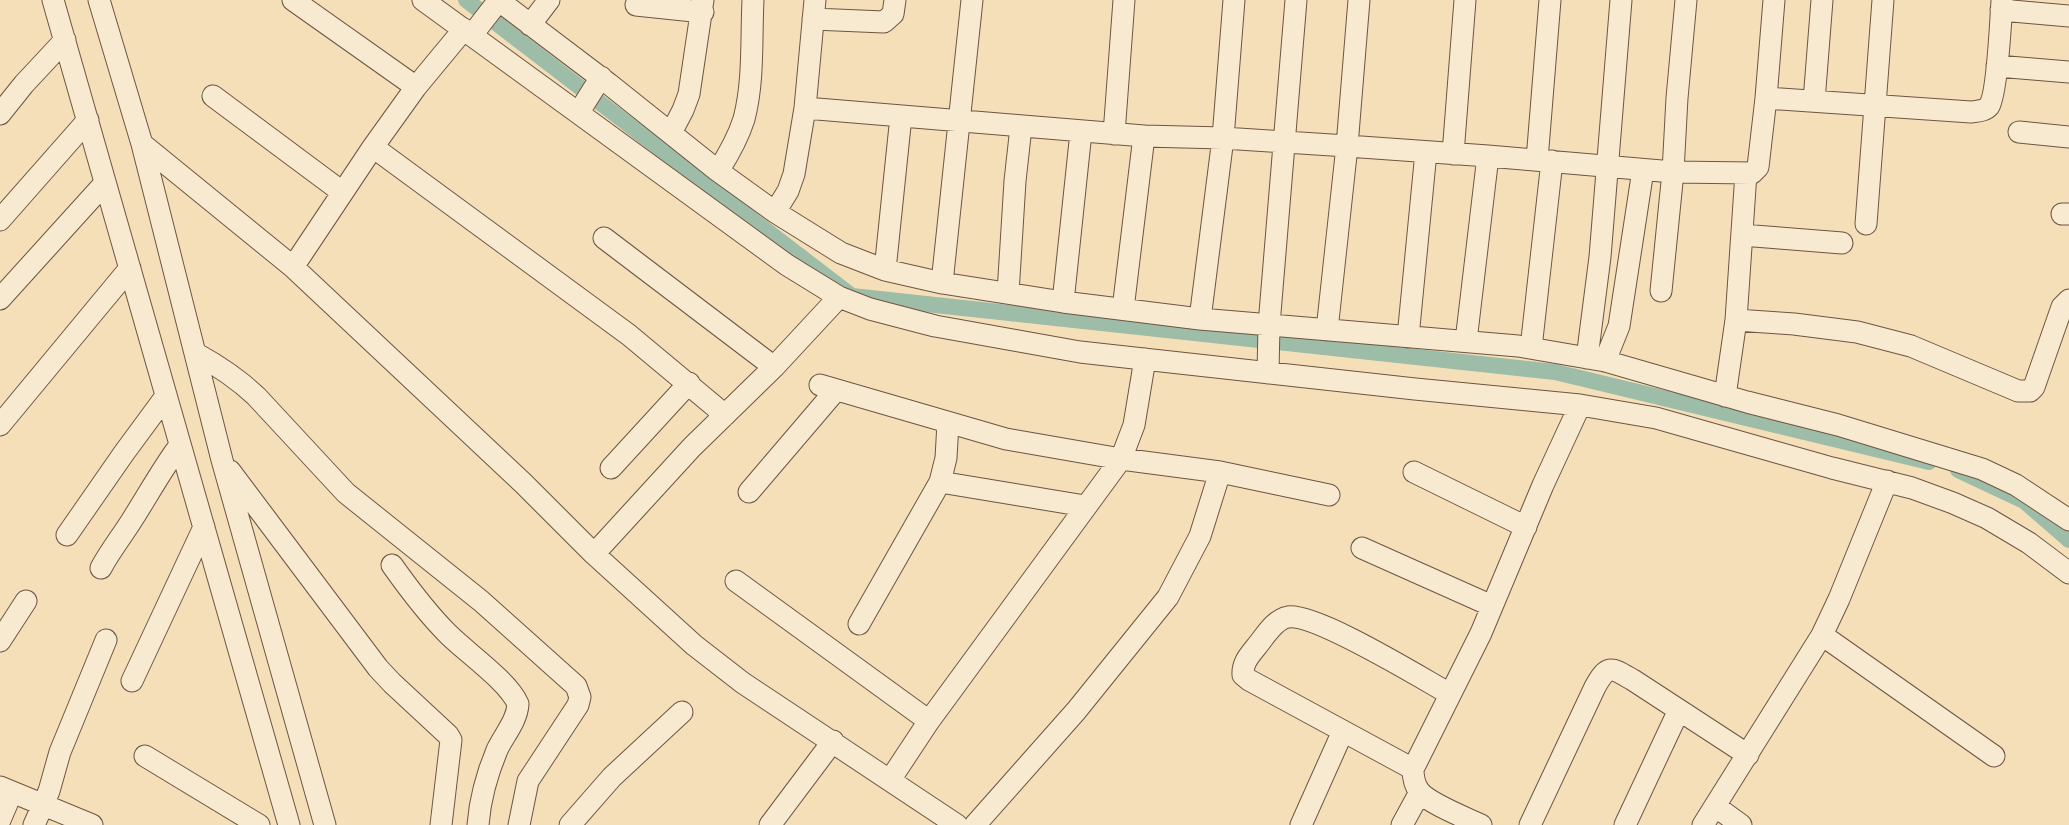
<!DOCTYPE html>
<html>
<head>
<meta charset="utf-8">
<style>
  body { margin:0 }
  canvas { display:block; background:#f4dfb8 }
</style>
</head>
<body>
<canvas width="2069" height="825"></canvas>
<script>
const context = document.querySelector('canvas').getContext('2d');
context.lineJoin = 'round';
function stroke(path, color, width, dash) {
  context.strokeStyle = color;
  context.lineWidth = width;
  context.lineCap = dash ? 'butt' : 'round';
  context.setLineDash(dash || []);
  context.stroke(path);
}
const canal = new Path2D(`
  M 466,0 L 852,296 L 1555,372 L 1929,462
  M 1958,470 L 2024,501 L 2069,540`);
const minor = new Path2D(`
  M 53,0 L 289,825
  M 99,0 L 142,144 L 222,460 L 325,825
  M 293,0 L 416,87
  M 423,0 L 787,265 L 839,297 L 870,309 L 935,326 L 1080,352 L 1415,389 L 1580,405 L 1656,418 L 1832,468 L 1912,488 L 1953,503 L 1987,518 L 2029,543 L 2069,573
  M 498,0 L 609,84 L 718,171 L 775,212 L 841,253 L 885,270 L 942,283 L 1063,302 L 1200,319 L 1518,346 L 1605,361 L 1747,402 L 1838,425 L 1982,469 L 2016,485 L 2069,520
  M 636,5 L 703,12
  M 2001,10 L 2069,16
  M 813,19 L 884,22 L 893,14 L 895,0
  M 530,25 L 549,0
  M 472,35 L 499,0
  M 1997,66 L 2069,72
  M 213,96 L 342,192
  M 1766,98 L 1971,112 C 1978,111 1985,111 1989,106 C 1997,95 2001,18 2002,0
  M 1814,101 L 1822,0
  M 805,108 L 1144,136 L 1223,138 L 1347,146 L 1488,156 L 1673,172 L 1752,173 L 1758,167 L 1766,98 L 1774,0
  M 579,112 L 601,77
  M 0,114 L 24,84 L 65,40
  M 2019,132 L 2069,137
  M 671,133 L 683,110 L 689,94 L 703,0
  M 1114,134 L 1124,0
  M 142,144 L 293,267 L 523,483 L 594,554 L 694,645 L 743,683 L 957,825
  M 373,147 L 629,335 L 725,415
  M 1453,154 L 1465,0
  M 1537,160 L 1550,0
  M 718,171 C 729,154 738,138 744,119 C 754,81 751,39 753,0
  M 775,212 L 788,191 L 794,174 L 805,108 L 815,0
  M 2062,214 L 2069,214
  M 0,220 L 88,120
  M 1866,224 L 1883,0
  M 1742,235 L 1842,243
  M 604,238 L 774,367
  M 293,267 L 373,147 L 416,87 L 464,29
  M 885,270 L 901,116
  M 942,283 L 972,0
  M 1661,291 L 1673,172 L 1677,98 L 1686,0
  M 1008,293 L 1015,181 L 1021,127
  M 0,299 L 105,183
  M 1063,302 L 1081,132
  M 1123,309 L 1144,136
  M 1200,319 L 1223,138 L 1234,0
  M 1736,320 L 1794,324 L 1857,332 L 1911,346 L 2018,391 L 2030,391 L 2034,387 L 2062,307 L 2069,300
  M 1327,330 L 1347,146 L 1359,0
  M 1408,337 L 1426,152
  M 1466,341 L 1488,156
  M 1531,348 L 1552,161
  M 195,353 C 217,365 237,378 256,396 L 346,493 L 481,601 L 576,686 L 580,697 L 578,705 L 528,781 L 519,825
  M 1587,358 L 1600,257 L 1621,0
  M 1605,361 L 1619,326 L 1643,170
  M 1268,373 L 1269,325 L 1296,0
  M 820,385 L 1006,439 L 1121,459 L 1220,472 L 1329,495
  M 1725,396 L 1736,320 L 1746,173
  M 0,425 L 130,268
  M 611,468 L 689,383
  M 230,471 L 378,668 L 392,683 L 448,735 L 451,740 L 441,825
  M 1414,472 L 1526,527
  M 940,482 L 1085,506
  M 749,492 L 836,390
  M 67,535 L 124,453 L 166,396
  M 1362,548 L 1492,606
  M 594,554 L 692,447 L 774,367 L 839,297
  M 392,565 C 409,589 427,613 448,634 C 467,653 508,681 518,704 C 517,721 504,735 497,750 C 487,774 480,799 478,825
  M 101,568 C 110,551 122,536 132,520 C 148,495 162,469 180,445
  M 736,581 L 929,721
  M 859,624 L 940,482 L 946,458 L 948,423
  M 1822,635 L 1994,756
  M 0,641 L 26,601
  M 132,681 L 204,527
  M 145,756 L 259,825
  M 1413,769 L 1249,680 L 1243,675 C 1242,661 1252,653 1260,642 C 1267,633 1276,619 1288,617 C 1316,613 1421,678 1450,694
  M 890,780 L 929,721 L 1121,459 L 1134,425 L 1145,359
  M 0,787 L 92,825
  M 1715,806 L 1741,825
  M 0,820 L 12,792
  M 34,825 L 49,791 L 60,752 L 106,640
  M 570,825 L 612,777 L 682,712
  M 770,825 L 833,741
  M 975,825 L 1076,711 L 1168,597 L 1200,536 L 1220,472
  M 1301,825 L 1343,731
  M 1402,825 L 1420,792
  M 1481,825 C 1466,818 1428,803 1419,791 C 1414,784 1413,777 1413,769 L 1481,633 L 1543,485 L 1580,405
  M 1530,825 L 1595,687 C 1608,663 1612,668 1633,680 L 1748,755
  M 1625,825 L 1679,710
  M 1703,825 L 1822,635 L 1839,599 L 1887,481`);
stroke(canal, '#9dbda9', 16);
stroke(minor, '#6e5542', 23);
stroke(minor, '#f8ead1', 21);
</script>
</body>
</html>
